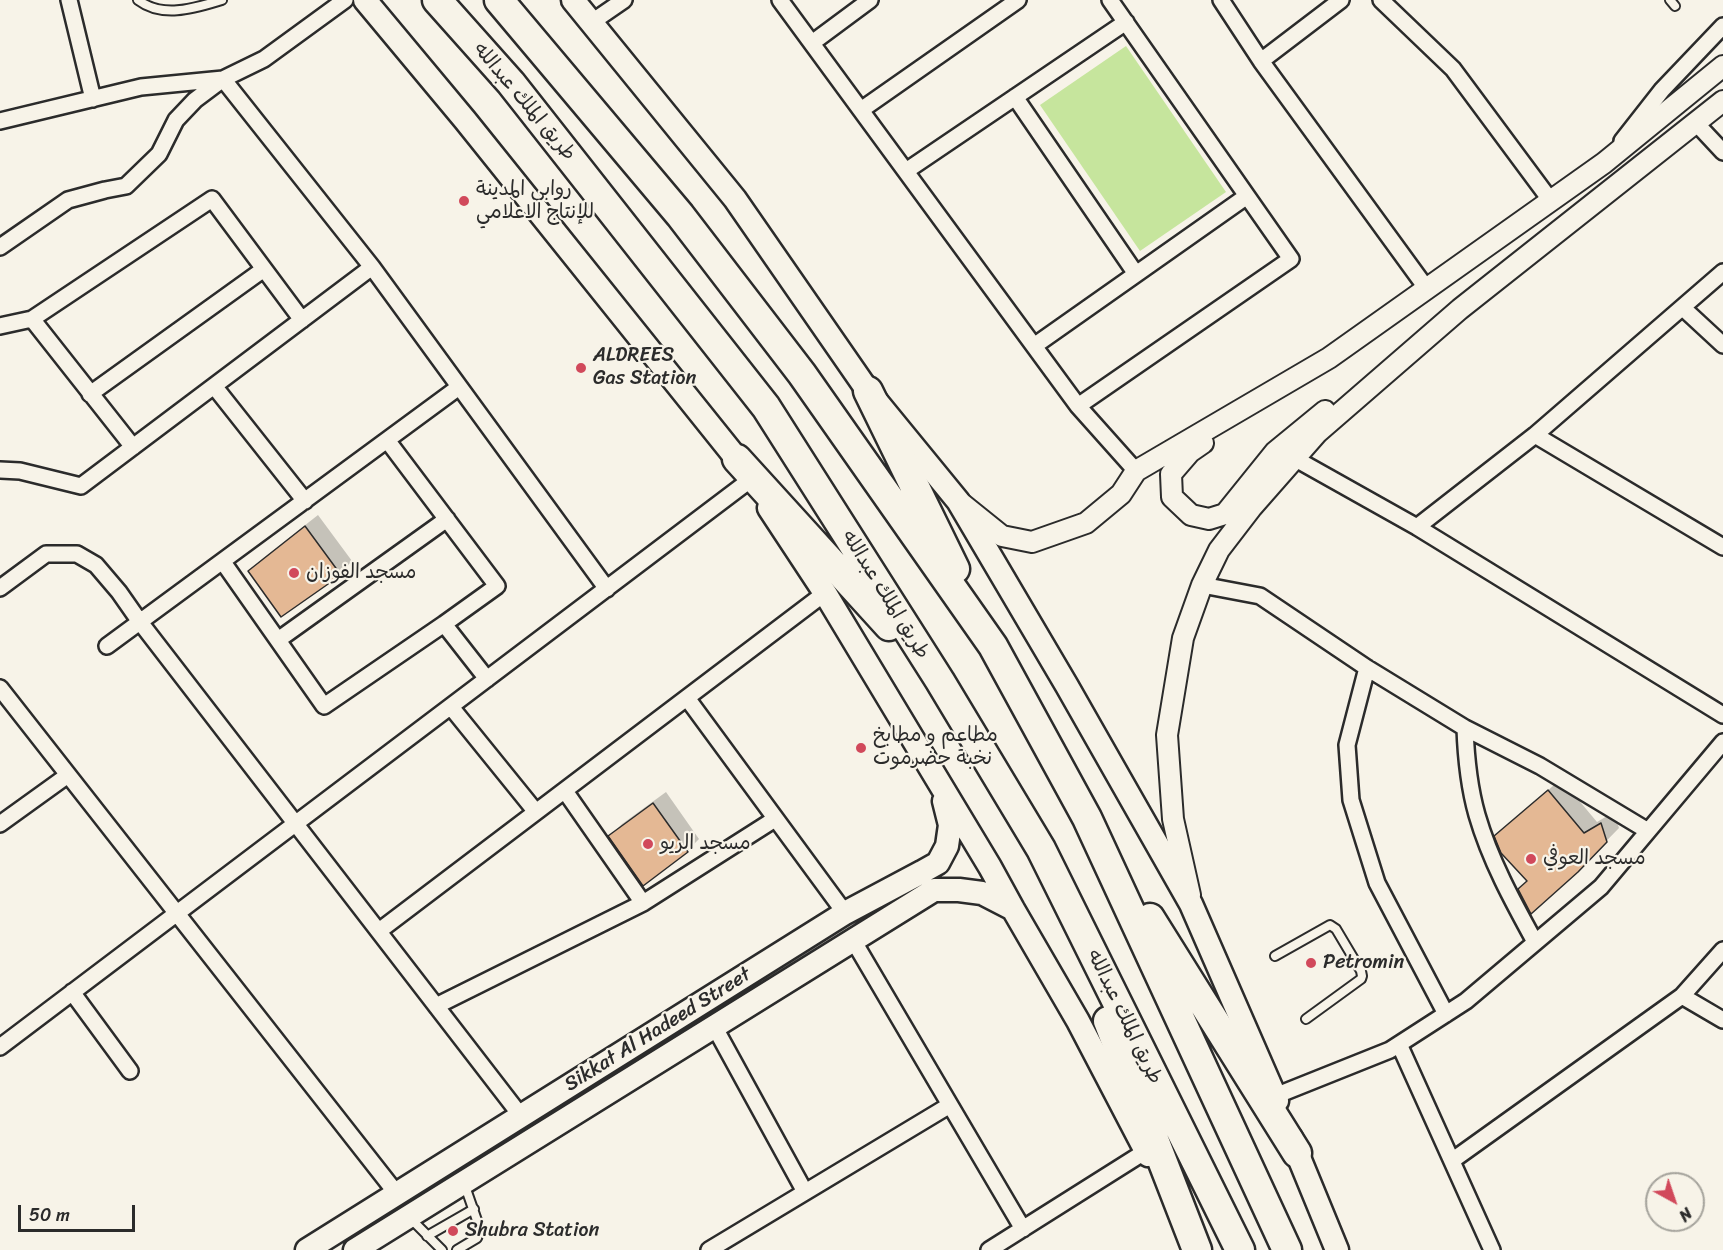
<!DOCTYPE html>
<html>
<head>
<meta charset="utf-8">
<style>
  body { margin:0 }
  #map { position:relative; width:1723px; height:1250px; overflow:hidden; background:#f7f3e8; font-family:Sriracha,sans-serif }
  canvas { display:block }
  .north { position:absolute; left:1645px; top:1172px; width:60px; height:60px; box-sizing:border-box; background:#f7f3e8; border:2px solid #a5a39c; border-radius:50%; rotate:140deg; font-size:16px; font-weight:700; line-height:24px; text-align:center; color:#2b2b2b }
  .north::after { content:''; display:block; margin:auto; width:21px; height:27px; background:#d1495b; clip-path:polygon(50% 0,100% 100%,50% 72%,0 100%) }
  .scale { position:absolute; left:18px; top:1205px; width:117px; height:27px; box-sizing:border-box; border:3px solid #2b2b2b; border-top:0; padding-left:8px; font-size:18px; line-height:21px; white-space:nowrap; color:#2b2b2b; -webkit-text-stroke:4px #f7f3e8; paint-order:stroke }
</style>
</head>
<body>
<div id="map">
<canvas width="1723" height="1250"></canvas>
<div class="north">N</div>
<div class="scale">50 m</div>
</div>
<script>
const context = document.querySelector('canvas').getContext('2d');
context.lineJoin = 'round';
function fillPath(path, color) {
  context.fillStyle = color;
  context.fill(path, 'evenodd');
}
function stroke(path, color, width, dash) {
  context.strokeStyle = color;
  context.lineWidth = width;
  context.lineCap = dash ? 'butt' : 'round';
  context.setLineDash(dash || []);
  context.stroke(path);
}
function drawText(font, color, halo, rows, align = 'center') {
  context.font = font + ' Sriracha,"Playpen Sans Arabic",sans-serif';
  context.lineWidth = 4.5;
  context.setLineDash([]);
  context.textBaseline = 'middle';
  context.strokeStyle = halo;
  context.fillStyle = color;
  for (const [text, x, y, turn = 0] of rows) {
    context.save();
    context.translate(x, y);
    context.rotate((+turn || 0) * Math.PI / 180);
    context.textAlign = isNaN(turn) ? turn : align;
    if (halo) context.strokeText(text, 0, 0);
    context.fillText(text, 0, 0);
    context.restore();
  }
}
const green = new Path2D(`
  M 1126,46 L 1226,192 L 1140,251 L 1040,105 Z`);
const shadow = new Path2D(`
  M 318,515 L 352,561 L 340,574 L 250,571 L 262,559 Z
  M 1561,779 L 1597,822 L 1614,812 L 1619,828 L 1577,871 L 1528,881 L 1509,824 Z
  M 666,792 L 699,839 L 687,851 L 610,836 L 622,824 Z`);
const building = new Path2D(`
  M 305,526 L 341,575 L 281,617 L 248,571 Z
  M 1548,790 L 1584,833 L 1601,823 L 1607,842 L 1578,872 L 1531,914 L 1518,889 L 1527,881 L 1501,853 L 1494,836 Z
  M 653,803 L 688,852 L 643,886 L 608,836 Z`);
const service = new Path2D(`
  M 138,0 C 163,19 195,8 222,0
  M 1670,0 L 1675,6
  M 1275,956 L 1330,925 L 1336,929 L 1361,971 L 1362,976 L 1361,979 L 1306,1019
  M 410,1218 L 442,1250
  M 427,1236 L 474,1209
  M 457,1250 L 477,1238 L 480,1229 L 465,1186`);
const minor = new Path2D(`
  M 69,0 L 93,99
  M 780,0 L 1078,406 L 1136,471
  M 1221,0 L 1261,61 L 1427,289
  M 1381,0 L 1453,69 L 1551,201
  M 592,22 L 624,0
  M 812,43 L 870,0
  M 1261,61 L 1341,0
  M 1015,97 L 1136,274
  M 861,110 L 1018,0
  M 0,121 L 141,87 L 223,79 L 264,59 L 345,0
  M 1695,122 L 1723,152
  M 1622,141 L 1662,90 L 1723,26
  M 906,171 L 1126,22
  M 0,247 L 68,200 L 105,190 L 126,186 L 159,154 L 176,120 L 195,100 L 223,79 L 372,267 L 607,589
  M 1683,308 L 1723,345
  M 0,326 L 32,319
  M 1034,346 L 1247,196
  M 214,386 L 305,501
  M 90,394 L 264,269
  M 1078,406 L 1291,259 L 1110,0
  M 1535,435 L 1723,547
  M 133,447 L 32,319 L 212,199 L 302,320
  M 1294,458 L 1417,527 L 1723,715
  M 0,470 L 20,471 L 81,486 L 372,267
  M 1417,527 L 1535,435 L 1723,272
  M 223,562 L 324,706 L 444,624 L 497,586 L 387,440
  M 1202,585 L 1260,596 L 1367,668 L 1465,728 L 1540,766 L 1648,831
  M 0,588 L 46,554 L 77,554 L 96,565 L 119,592 L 140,622 L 521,1116
  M 444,624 L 487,679
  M 278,640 L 447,519
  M 107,646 L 459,387
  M 1367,668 L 1347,745 L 1351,800 L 1377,883 L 1446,1014
  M 0,688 L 397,1194
  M 687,698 L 845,913
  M 451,707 L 536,812
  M 1465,728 C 1466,757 1469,787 1477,815 C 1490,860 1513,902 1535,942
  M 565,791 L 643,903
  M 0,824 L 68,775
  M 379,931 L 825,593
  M 853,940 L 1023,1229
  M 72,992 L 130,1071
  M 1682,996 L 1723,1020
  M 436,1006 L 643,903 L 775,819
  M 714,1026 L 805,1192
  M 1399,1044 L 1492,1250
  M 0,1047 L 750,480
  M 1275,1096 L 1390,1050 L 1466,1001 L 1601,887 L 1723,742
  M 1453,1160 L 1682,996 L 1723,950
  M 709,1250 L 950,1105
  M 989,1250 L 1146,1151`);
const tertiary = new Path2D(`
  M 1203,443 L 1190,452 L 1171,474 L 1172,497 L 1191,515 L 1209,519 L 1225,514 L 1275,452 L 1325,411
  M 961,503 L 1002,536 L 1032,542 L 1086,523 L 1121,494 L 1136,471 L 1329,358 L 1604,163 L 1723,66
  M 1190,895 L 1173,819 L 1167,735 L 1183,638 L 1202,585 L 1219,550 L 1252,507 L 1317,433 L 1460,309 L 1723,101`);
const secondary = new Path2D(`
  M 365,0 L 465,120 L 737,459 L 746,473
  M 573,0 L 735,199 L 868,391 L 958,501 L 1067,686 L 1191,904 L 1277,1101
  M 769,508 L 825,593 L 990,867 L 1013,909 L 1078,1021 L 1148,1155
  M 1291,1138 L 1337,1250
  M 307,1250 L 845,913 L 922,872 L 938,863 L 947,846 L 950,825 L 944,801
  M 355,1250 L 934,890 L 959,890 L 982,893 L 1013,909`);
const motorway = new Path2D(`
  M 437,0 L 511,83 L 766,407 L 940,681 L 1041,849 L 1240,1250
  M 499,0 L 680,215 L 802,374 L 993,646 L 1087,818 L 1287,1250
  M 868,391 L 955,569
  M 737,459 L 889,626
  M 1150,918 L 1297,1153
  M 1108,1021 L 1197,1250`);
const markers = [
  [464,201,6,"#d1495b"],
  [581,368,6,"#d1495b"],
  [294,573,6,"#d1495b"],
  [861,748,6,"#d1495b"],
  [648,844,6,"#d1495b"],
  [1531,859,6,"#d1495b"],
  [1311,963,6,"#d1495b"],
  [453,1231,6,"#d1495b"]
];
const streetNames = [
  ["طريق الملك عبدالله",524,102,50],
  ["طريق الملك عبدالله",885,595,58],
  ["طريق الملك عبدالله",1124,1017,64],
  ["Sikkat Al Hadeed Street",658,1030,-32]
];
const poiNames = [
  ["روابي المدينة",476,190],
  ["للإنتاج الاعلامي",476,213],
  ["ALDREES",593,356],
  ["Gas Station",593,379],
  ["مسجد الفوزان",306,573],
  ["مطاعم و مطابخ",873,736],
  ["نخبة حضرموت",873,759],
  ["مسجد الريو",660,844],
  ["مسجد العوفي",1543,859],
  ["Petromin",1323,963],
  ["Shubra Station",465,1231]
];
fillPath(green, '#c6e59d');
fillPath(shadow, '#0003');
fillPath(building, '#e4b894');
stroke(building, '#2b2b2b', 1.5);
stroke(service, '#2b2b2b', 12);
stroke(minor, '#2b2b2b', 20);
stroke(tertiary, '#2b2b2b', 24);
stroke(secondary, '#2b2b2b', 27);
stroke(motorway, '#2b2b2b', 33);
stroke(service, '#f7f3e8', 8);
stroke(minor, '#f7f3e8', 15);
stroke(tertiary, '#f7f3e8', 20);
stroke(secondary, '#f7f3e8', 22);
stroke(motorway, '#f7f3e8', 28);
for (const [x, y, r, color] of markers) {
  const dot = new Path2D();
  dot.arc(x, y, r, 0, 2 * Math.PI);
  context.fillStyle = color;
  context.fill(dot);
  stroke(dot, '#f7f3e8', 2);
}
drawText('20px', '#2b2b2b', '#f7f3e8', streetNames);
drawText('20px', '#2b2b2b', '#f7f3e8', poiNames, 'left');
</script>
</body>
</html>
